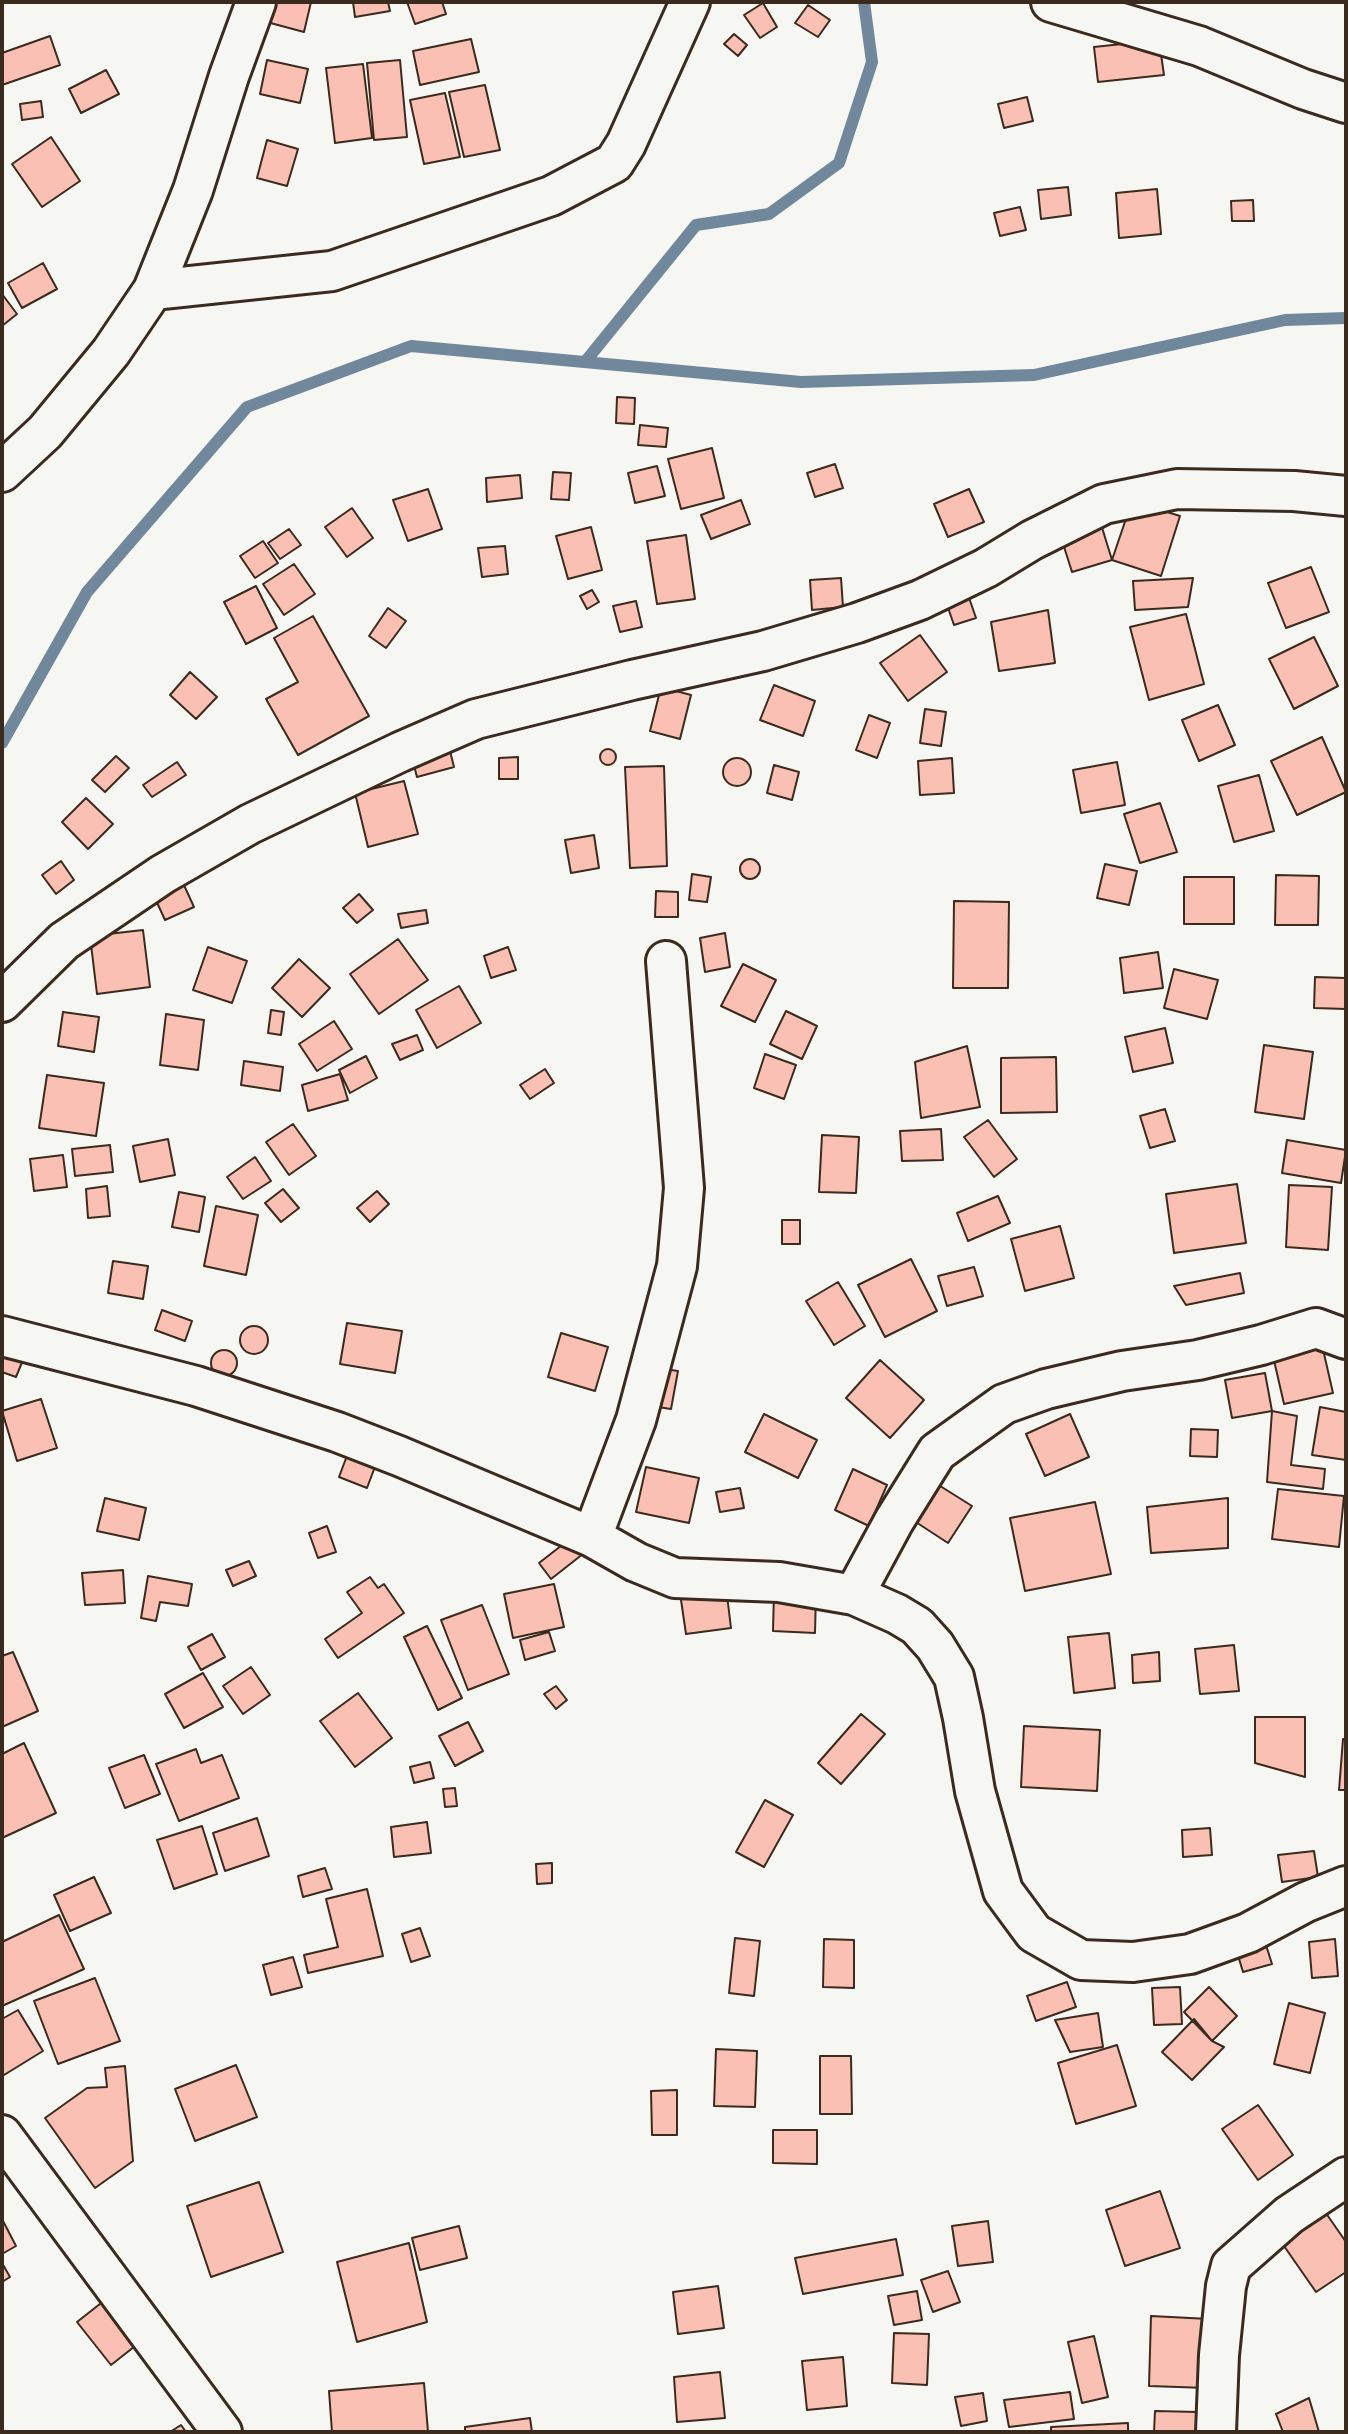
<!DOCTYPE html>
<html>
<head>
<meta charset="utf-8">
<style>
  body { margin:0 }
  #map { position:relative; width:1348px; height:2434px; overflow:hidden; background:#f6f6f2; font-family:Dekko,sans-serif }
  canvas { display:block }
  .frame { position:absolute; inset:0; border:4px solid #3b2a1e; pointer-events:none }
</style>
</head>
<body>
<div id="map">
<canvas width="1348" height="2434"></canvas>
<div class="frame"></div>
</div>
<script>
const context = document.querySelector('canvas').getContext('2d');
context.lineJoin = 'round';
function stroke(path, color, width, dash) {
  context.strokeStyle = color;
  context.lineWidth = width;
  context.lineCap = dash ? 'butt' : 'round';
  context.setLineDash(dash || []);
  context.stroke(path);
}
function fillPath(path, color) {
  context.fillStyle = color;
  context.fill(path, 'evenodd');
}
const stream = new Path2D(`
  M 585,362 L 696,225 L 769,214 L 839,163 L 872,62 L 864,2
  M 2,743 L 87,592 L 247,407 L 411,346 L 801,382 L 1034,375 L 1285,320 L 1346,318`);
const building = new Path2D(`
  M 268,2 L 311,2 L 304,32 L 263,21 Z
  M 353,2 L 388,2 L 390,11 L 355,17 Z
  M 407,2 L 442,2 L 446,14 L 415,24 Z
  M 763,3 L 777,27 L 760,38 L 744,15 Z
  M 808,5 L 830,20 L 818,37 L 795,23 Z
  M 734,34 L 747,45 L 738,56 L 724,44 Z
  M 50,36 L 60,65 L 2,85 L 2,53 Z
  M 471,39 L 479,72 L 420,85 L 413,51 Z
  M 1159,40 L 1164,75 L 1098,82 L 1094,47 Z
  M 267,60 L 308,69 L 300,103 L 260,94 Z
  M 400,60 L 407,137 L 374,140 L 367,63 Z
  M 363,64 L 372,138 L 335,143 L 326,68 Z
  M 106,70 L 119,94 L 81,113 L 69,89 Z
  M 485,85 L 500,150 L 464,157 L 449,92 Z
  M 445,93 L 460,157 L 424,164 L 410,100 Z
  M 1027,97 L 1033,121 L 1004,128 L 998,104 Z
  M 41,101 L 43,117 L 22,120 L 20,104 Z
  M 51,137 L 80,181 L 42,207 L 12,164 Z
  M 267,140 L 298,149 L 287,186 L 257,178 Z
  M 1068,187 L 1071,215 L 1041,219 L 1038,190 Z
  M 1157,189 L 1161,234 L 1119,238 L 1116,193 Z
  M 1253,200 L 1254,221 L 1232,221 L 1231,201 Z
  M 1020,207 L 1026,230 L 1000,236 L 994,213 Z
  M 43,263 L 57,289 L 22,308 L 8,283 Z
  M 2,294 L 17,314 L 2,326 Z
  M 617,397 L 635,398 L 634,424 L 616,423 Z
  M 640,425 L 668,428 L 666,447 L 638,445 Z
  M 712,448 L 724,498 L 681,509 L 668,459 Z
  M 835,464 L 843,488 L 815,497 L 807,473 Z
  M 657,466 L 665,496 L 635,503 L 628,473 Z
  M 553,472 L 571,473 L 569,500 L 551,499 Z
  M 520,475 L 522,498 L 487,502 L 486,478 Z
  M 428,489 L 442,529 L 408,541 L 393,500 Z
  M 969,489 L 984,522 L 948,537 L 934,504 Z
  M 741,500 L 750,524 L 711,539 L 701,515 Z
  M 1132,501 L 1180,516 L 1161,576 L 1112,560 Z
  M 352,508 L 373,538 L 347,557 L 325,527 Z
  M 1100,521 L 1112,560 L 1072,572 L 1060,534 Z
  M 591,527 L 602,570 L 568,579 L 556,536 Z
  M 289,529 L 301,545 L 280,559 L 268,543 Z
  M 686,535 L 695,599 L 657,604 L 647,541 Z
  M 263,541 L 278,563 L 255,578 L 240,556 Z
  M 505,546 L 508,574 L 482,577 L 478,548 Z
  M 294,564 L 315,594 L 284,615 L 263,584 Z
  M 1311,567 L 1329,612 L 1286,628 L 1268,583 Z
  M 841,578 L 843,607 L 812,610 L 810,580 Z
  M 1193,578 L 1188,607 L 1135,610 L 1133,581 Z
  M 256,586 L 277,628 L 246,644 L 224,602 Z
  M 966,589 L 976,618 L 954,625 L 944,596 Z
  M 592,590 L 599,602 L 587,609 L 580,596 Z
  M 636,601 L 642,627 L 620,632 L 613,606 Z
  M 388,608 L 406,621 L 386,648 L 369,636 Z
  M 1048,610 L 1055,663 L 999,671 L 991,622 Z
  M 1186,614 L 1204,684 L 1149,700 L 1130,627 Z
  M 313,616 L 369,716 L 298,755 L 266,699 L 298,682 L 274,638 Z
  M 920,635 L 947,672 L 908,701 L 880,663 Z
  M 1314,637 L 1338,686 L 1294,709 L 1269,659 Z
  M 190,672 L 217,697 L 196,719 L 170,695 Z
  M 774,685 L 815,701 L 803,736 L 760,720 Z
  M 661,687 L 691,695 L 680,739 L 650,731 Z
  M 1218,705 L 1235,745 L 1199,761 L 1182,720 Z
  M 925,709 L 946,712 L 941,746 L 920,743 Z
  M 869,715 L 890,723 L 877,758 L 856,750 Z
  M 1322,737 L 1346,792 L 1297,815 L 1271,761 Z
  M 449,747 L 454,767 L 417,777 L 412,758 Z
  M600 757a8 8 0 1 1 16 0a8 8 0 1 1-16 0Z
  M 116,756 L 129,768 L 105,792 L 92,780 Z
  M 518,757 L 518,779 L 499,779 L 499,758 Z
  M 952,758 L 954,793 L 920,795 L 918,761 Z
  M723 772a14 14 0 1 1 28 0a14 14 0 1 1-28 0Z
  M 177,762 L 186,775 L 152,797 L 143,785 Z
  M 1117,762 L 1125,805 L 1081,813 L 1073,770 Z
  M 774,765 L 799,772 L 792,800 L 767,793 Z
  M 664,766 L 667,866 L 630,868 L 625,767 Z
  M 1259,775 L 1274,831 L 1234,842 L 1218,786 Z
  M 404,781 L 418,834 L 368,847 L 355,793 Z
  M 86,798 L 113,824 L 88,849 L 62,822 Z
  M 1160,803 L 1177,852 L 1140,863 L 1124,814 Z
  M 594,835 L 599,868 L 571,873 L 565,840 Z
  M740 869a10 10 0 1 1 20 0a10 10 0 1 1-20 0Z
  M 61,861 L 74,880 L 56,894 L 42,875 Z
  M 1105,864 L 1137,871 L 1129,905 L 1097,898 Z
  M 692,874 L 711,877 L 707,902 L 689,900 Z
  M 1276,875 L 1319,876 L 1318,925 L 1275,925 Z
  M 1184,877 L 1234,877 L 1234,924 L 1184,924 Z
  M 183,883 L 194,907 L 165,920 L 154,896 Z
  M 656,891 L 678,892 L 678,917 L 655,917 Z
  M 359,894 L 373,910 L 357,923 L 343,908 Z
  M 954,901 L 1009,902 L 1008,988 L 953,988 Z
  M 426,910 L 428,923 L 401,928 L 398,914 Z
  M 143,930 L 150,987 L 97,994 L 90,936 Z
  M 725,933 L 730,967 L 705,972 L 700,938 Z
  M 398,939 L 428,980 L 379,1014 L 350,974 Z
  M 208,947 L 247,961 L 232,1003 L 193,990 Z
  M 508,947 L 516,970 L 491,978 L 484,956 Z
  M 1158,952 L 1163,988 L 1124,993 L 1120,958 Z
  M 299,959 L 330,988 L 302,1017 L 272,988 Z
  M 743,964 L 776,980 L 755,1022 L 721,1006 Z
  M 1174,969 L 1218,980 L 1207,1019 L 1164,1008 Z
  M 1315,977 L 1346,978 L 1346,1009 L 1314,1008 Z
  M 459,986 L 481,1023 L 437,1048 L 416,1010 Z
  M 271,1010 L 284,1012 L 281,1035 L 268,1033 Z
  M 786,1011 L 817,1026 L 802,1059 L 770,1044 Z
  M 63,1012 L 99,1017 L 94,1052 L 58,1046 Z
  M 166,1014 L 204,1020 L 198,1070 L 160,1065 Z
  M 334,1021 L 352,1049 L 317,1071 L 299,1044 Z
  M 1165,1028 L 1173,1063 L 1133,1072 L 1125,1037 Z
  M 417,1035 L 423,1050 L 400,1060 L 392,1044 Z
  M 1264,1045 L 1313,1052 L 1304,1119 L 1255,1112 Z
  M 967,1046 L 980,1107 L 921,1118 L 915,1062 Z
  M 765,1054 L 796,1065 L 784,1099 L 754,1088 Z
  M 366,1056 L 377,1078 L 350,1093 L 339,1070 Z
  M 1056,1057 L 1057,1112 L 1001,1113 L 1001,1058 Z
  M 244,1061 L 283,1067 L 280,1091 L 241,1085 Z
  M 545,1069 L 554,1083 L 530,1099 L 520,1085 Z
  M 340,1074 L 348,1100 L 308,1111 L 302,1085 Z
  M 47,1075 L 104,1083 L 96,1136 L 39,1128 Z
  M 1165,1109 L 1175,1141 L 1150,1148 L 1140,1116 Z
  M 988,1120 L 1017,1159 L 994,1177 L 964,1137 Z
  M 293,1124 L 316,1156 L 289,1175 L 266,1142 Z
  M 941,1129 L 943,1160 L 902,1161 L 900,1131 Z
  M 822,1135 L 859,1137 L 856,1193 L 819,1192 Z
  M 168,1139 L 175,1175 L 140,1182 L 133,1146 Z
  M 1287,1140 L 1346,1150 L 1341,1183 L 1282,1173 Z
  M 110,1145 L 113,1172 L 75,1176 L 72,1149 Z
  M 63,1155 L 67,1187 L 34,1191 L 30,1159 Z
  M 255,1157 L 271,1181 L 243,1199 L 227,1177 Z
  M 1237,1184 L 1246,1243 L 1174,1253 L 1166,1194 Z
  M 1289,1185 L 1332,1187 L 1328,1250 L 1286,1247 Z
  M 107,1186 L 110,1216 L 88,1218 L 86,1189 Z
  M 283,1189 L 299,1208 L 281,1222 L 265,1203 Z
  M 377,1191 L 389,1204 L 370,1222 L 357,1208 Z
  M 179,1192 L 205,1197 L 199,1232 L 172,1227 Z
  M 998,1196 L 1010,1223 L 968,1241 L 957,1213 Z
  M 216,1206 L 258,1215 L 246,1275 L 204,1266 Z
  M 782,1220 L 800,1220 L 800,1244 L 782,1244 Z
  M 1060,1226 L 1074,1278 L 1025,1291 L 1011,1239 Z
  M 911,1259 L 937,1311 L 885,1337 L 858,1285 Z
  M 113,1261 L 148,1266 L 143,1299 L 108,1293 Z
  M 974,1267 L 983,1296 L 947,1306 L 938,1276 Z
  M 1240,1273 L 1244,1293 L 1186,1305 L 1174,1286 Z
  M 838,1282 L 865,1326 L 834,1345 L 806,1301 Z
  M 162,1310 L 192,1321 L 185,1341 L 155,1330 Z
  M 347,1323 L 402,1331 L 395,1373 L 340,1364 Z
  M240 1340a14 14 0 1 1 28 0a14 14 0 1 1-28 0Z
  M 561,1333 L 608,1347 L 595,1391 L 548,1377 Z
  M 1322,1345 L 1333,1393 L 1284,1404 L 1273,1356 Z
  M 2,1346 L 25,1355 L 16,1377 L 2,1372 Z
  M211 1363a13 13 0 1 1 26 0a13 13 0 1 1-26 0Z
  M 880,1360 L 924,1400 L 890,1438 L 846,1398 Z
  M 658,1368 L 678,1371 L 671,1409 L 651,1406 Z
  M 1265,1373 L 1272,1411 L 1232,1418 L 1225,1380 Z
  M 41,1399 L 57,1448 L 17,1461 L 2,1411 Z
  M 1320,1407 L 1346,1412 L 1346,1460 L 1312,1455 Z
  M 1272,1411 L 1297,1416 L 1291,1465 L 1325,1469 L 1323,1489 L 1267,1482 Z
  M 764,1414 L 817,1440 L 798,1478 L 745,1452 Z
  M 1070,1414 L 1089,1457 L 1045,1476 L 1026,1434 Z
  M 1191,1429 L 1218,1430 L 1217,1457 L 1190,1456 Z
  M 348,1453 L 376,1464 L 367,1488 L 339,1477 Z
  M 646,1467 L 699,1478 L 689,1523 L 636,1512 Z
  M 853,1469 L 887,1485 L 869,1526 L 835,1510 Z
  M 929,1479 L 972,1506 L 948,1543 L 905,1515 Z
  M 740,1488 L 744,1508 L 720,1512 L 716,1492 Z
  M 1278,1489 L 1344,1496 L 1339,1547 L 1272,1539 Z
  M 105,1498 L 146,1508 L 139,1540 L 97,1531 Z
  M 1228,1498 L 1228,1548 L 1151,1553 L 1147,1507 Z
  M 1095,1502 L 1111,1574 L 1025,1591 L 1010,1518 Z
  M 327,1526 L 336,1552 L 318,1558 L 309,1533 Z
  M 575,1535 L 588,1550 L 551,1579 L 539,1563 Z
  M 249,1561 L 256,1576 L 233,1586 L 226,1570 Z
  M 123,1570 L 125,1603 L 85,1605 L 82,1573 Z
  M 148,1576 L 192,1584 L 188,1606 L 160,1602 L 156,1621 L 141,1618 Z
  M 370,1577 L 378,1588 L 384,1584 L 404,1613 L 338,1658 L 325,1639 L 362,1613 L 347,1592 Z
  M 554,1584 L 564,1627 L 513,1638 L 504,1594 Z
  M 726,1587 L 731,1628 L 686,1634 L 680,1593 Z
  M 774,1591 L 816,1593 L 815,1633 L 773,1631 Z
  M 482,1605 L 509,1674 L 468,1690 L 441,1620 Z
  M 427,1626 L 462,1698 L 438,1710 L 404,1637 Z
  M 549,1632 L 555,1651 L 525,1660 L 520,1640 Z
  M 1109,1633 L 1115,1688 L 1074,1693 L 1068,1637 Z
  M 212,1634 L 225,1657 L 201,1670 L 188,1647 Z
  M 1234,1645 L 1239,1691 L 1200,1694 L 1195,1649 Z
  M 13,1652 L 38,1711 L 2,1727 L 2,1656 Z
  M 1159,1652 L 1160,1681 L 1133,1683 L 1132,1655 Z
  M 251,1667 L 270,1695 L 243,1714 L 223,1686 Z
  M 203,1673 L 223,1707 L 184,1728 L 165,1694 Z
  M 556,1686 L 567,1700 L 556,1709 L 544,1694 Z
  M 358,1693 L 392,1738 L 355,1767 L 320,1721 Z
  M 861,1714 L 885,1734 L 841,1784 L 818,1763 Z
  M 1255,1717 L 1305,1717 L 1305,1777 L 1255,1763 Z
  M 468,1722 L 483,1751 L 455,1766 L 439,1736 Z
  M 1024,1726 L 1100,1730 L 1097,1791 L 1021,1787 Z
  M 1343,1739 L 1346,1739 L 1346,1790 L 1339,1790 Z
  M 24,1743 L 56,1813 L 2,1838 L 2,1754 Z
  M 196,1749 L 201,1763 L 222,1755 L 239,1798 L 179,1821 L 156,1764 Z
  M 144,1755 L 160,1794 L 125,1808 L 109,1768 Z
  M 430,1762 L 434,1778 L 414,1783 L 410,1767 Z
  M 455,1788 L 457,1806 L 445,1807 L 443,1789 Z
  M 765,1800 L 793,1815 L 764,1867 L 736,1852 Z
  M 257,1818 L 269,1856 L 225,1871 L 213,1833 Z
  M 427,1822 L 431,1853 L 394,1857 L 391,1827 Z
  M 202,1826 L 217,1874 L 174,1889 L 157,1840 Z
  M 1210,1828 L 1212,1855 L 1183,1857 L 1182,1830 Z
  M 1314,1851 L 1318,1877 L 1282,1882 L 1278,1855 Z
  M 552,1863 L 552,1883 L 537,1884 L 536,1864 Z
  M 325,1868 L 332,1889 L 303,1897 L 298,1876 Z
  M 94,1877 L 111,1913 L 70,1931 L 54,1895 Z
  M 367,1889 L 383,1956 L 308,1973 L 304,1955 L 338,1947 L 326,1899 Z
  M 59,1915 L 84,1969 L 2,2006 L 2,1942 Z
  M 420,1928 L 430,1956 L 411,1962 L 402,1934 Z
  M 735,1938 L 760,1941 L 754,1996 L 729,1993 Z
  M 824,1939 L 854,1940 L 854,1988 L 823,1987 Z
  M 1335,1939 L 1338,1976 L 1312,1978 L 1309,1942 Z
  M 1266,1945 L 1272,1964 L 1243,1972 L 1237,1952 Z
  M 293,1957 L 302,1987 L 271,1995 L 263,1965 Z
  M 95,1978 L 120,2041 L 58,2064 L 34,2001 Z
  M 1067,1982 L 1076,2007 L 1036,2021 L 1027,1996 Z
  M 1180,1987 L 1182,2024 L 1154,2025 L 1152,1988 Z
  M 1209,1987 L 1237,2016 L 1212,2041 L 1184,2012 Z
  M 1289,2003 L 1325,2013 L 1310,2073 L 1274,2064 Z
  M 18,2010 L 43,2051 L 4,2075 L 2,2071 L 2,2019 Z
  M 1098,2013 L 1103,2047 L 1070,2052 L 1055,2020 Z
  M 1194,2019 L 1212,2041 L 1224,2047 L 1192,2080 L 1162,2052 Z
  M 1117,2045 L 1136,2106 L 1076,2124 L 1058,2063 Z
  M 716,2049 L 757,2051 L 755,2107 L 714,2106 Z
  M 820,2056 L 851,2056 L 852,2114 L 820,2114 Z
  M 236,2065 L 257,2117 L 195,2141 L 175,2089 Z
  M 125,2066 L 133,2161 L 95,2188 L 45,2118 L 87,2088 L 107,2087 L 105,2068 Z
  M 677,2090 L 677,2135 L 652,2135 L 651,2091 Z
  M 1258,2105 L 1293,2155 L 1258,2180 L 1222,2129 Z
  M 773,2130 L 817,2130 L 817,2164 L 773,2163 Z
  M 259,2182 L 283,2252 L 211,2277 L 187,2206 Z
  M 1160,2191 L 1180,2248 L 1125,2266 L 1106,2210 Z
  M 1321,2206 L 1346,2242 L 1346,2272 L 1316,2292 L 1277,2236 Z
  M 2,2219 L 16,2246 L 2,2254 Z
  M 988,2221 L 993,2262 L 958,2266 L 952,2226 Z
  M 459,2226 L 467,2258 L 420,2270 L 412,2238 Z
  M 896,2239 L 903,2275 L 803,2294 L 795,2258 Z
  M 409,2243 L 427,2322 L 357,2342 L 337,2262 Z
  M 2,2263 L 10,2277 L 2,2282 Z
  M 948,2271 L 960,2302 L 933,2312 L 921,2280 Z
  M 718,2286 L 724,2328 L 678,2334 L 673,2292 Z
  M 917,2291 L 922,2320 L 894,2325 L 888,2296 Z
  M 110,2296 L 144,2339 L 111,2365 L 77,2322 Z
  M 1151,2316 L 1209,2319 L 1207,2388 L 1149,2386 Z
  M 894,2333 L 929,2334 L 927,2385 L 892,2383 Z
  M 1094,2336 L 1108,2397 L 1082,2403 L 1068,2342 Z
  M 843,2357 L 847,2406 L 807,2410 L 802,2361 Z
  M 720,2372 L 725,2418 L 677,2422 L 674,2377 Z
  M 424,2383 L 428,2432 L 332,2432 L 329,2391 Z
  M 1070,2392 L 1074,2419 L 1009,2427 L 1004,2400 Z
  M 983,2393 L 987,2421 L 961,2426 L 955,2397 Z
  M 1309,2398 L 1319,2432 L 1283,2432 L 1276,2414 Z
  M 1155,2411 L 1198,2412 L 1196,2432 L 1154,2432 Z
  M 530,2418 L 532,2432 L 465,2432 L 465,2427 Z
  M 1128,2423 L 1128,2432 L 1051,2432 L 1051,2427 Z
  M 181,2425 L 186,2432 L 170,2432 Z`);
const minor = new Path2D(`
  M 1051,2 L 1199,46 L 1303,89 L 1346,103
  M 153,290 L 332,271 L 551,196 L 614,163 L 626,144 L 690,2
  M 2,472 L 45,432 L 111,352 L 153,290 L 193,190 L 229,76 L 256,2
  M 2,1002 L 64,941 L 163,874 L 250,824 L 400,752 L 476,719 L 632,680 L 763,651 L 857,623 L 920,600 L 986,568 L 1032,540 L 1104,504 L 1177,489 L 1294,491 L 1346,496
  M 2,1336 L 196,1386 L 337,1432 L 399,1456 L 592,1537 L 636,1562 L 675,1578 L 779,1582 L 854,1595 L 897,1614 L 917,1626 L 935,1646 L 954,1677 L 963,1718 L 975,1791 L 1003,1891 L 1034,1933 L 1081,1960 L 1133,1962 L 1190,1954 L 1248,1933 L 1306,1902 L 1346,1886
  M 592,1537 L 636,1420 L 677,1266 L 684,1188 L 666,961
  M 854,1595 L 894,1521 L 937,1452 L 1004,1404 L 1046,1389 L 1122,1371 L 1198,1360 L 1261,1345 L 1316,1328 L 1346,1339
  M 2,2135 L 222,2432
  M 1216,2432 L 1219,2355 L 1226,2286 L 1231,2266 L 1289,2215 L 1346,2177`);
stroke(stream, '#70879c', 12);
fillPath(building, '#fac0b3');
stroke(building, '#3b2a1e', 2);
stroke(minor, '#3b2a1e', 44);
stroke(minor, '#f6f6f2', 38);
</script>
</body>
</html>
